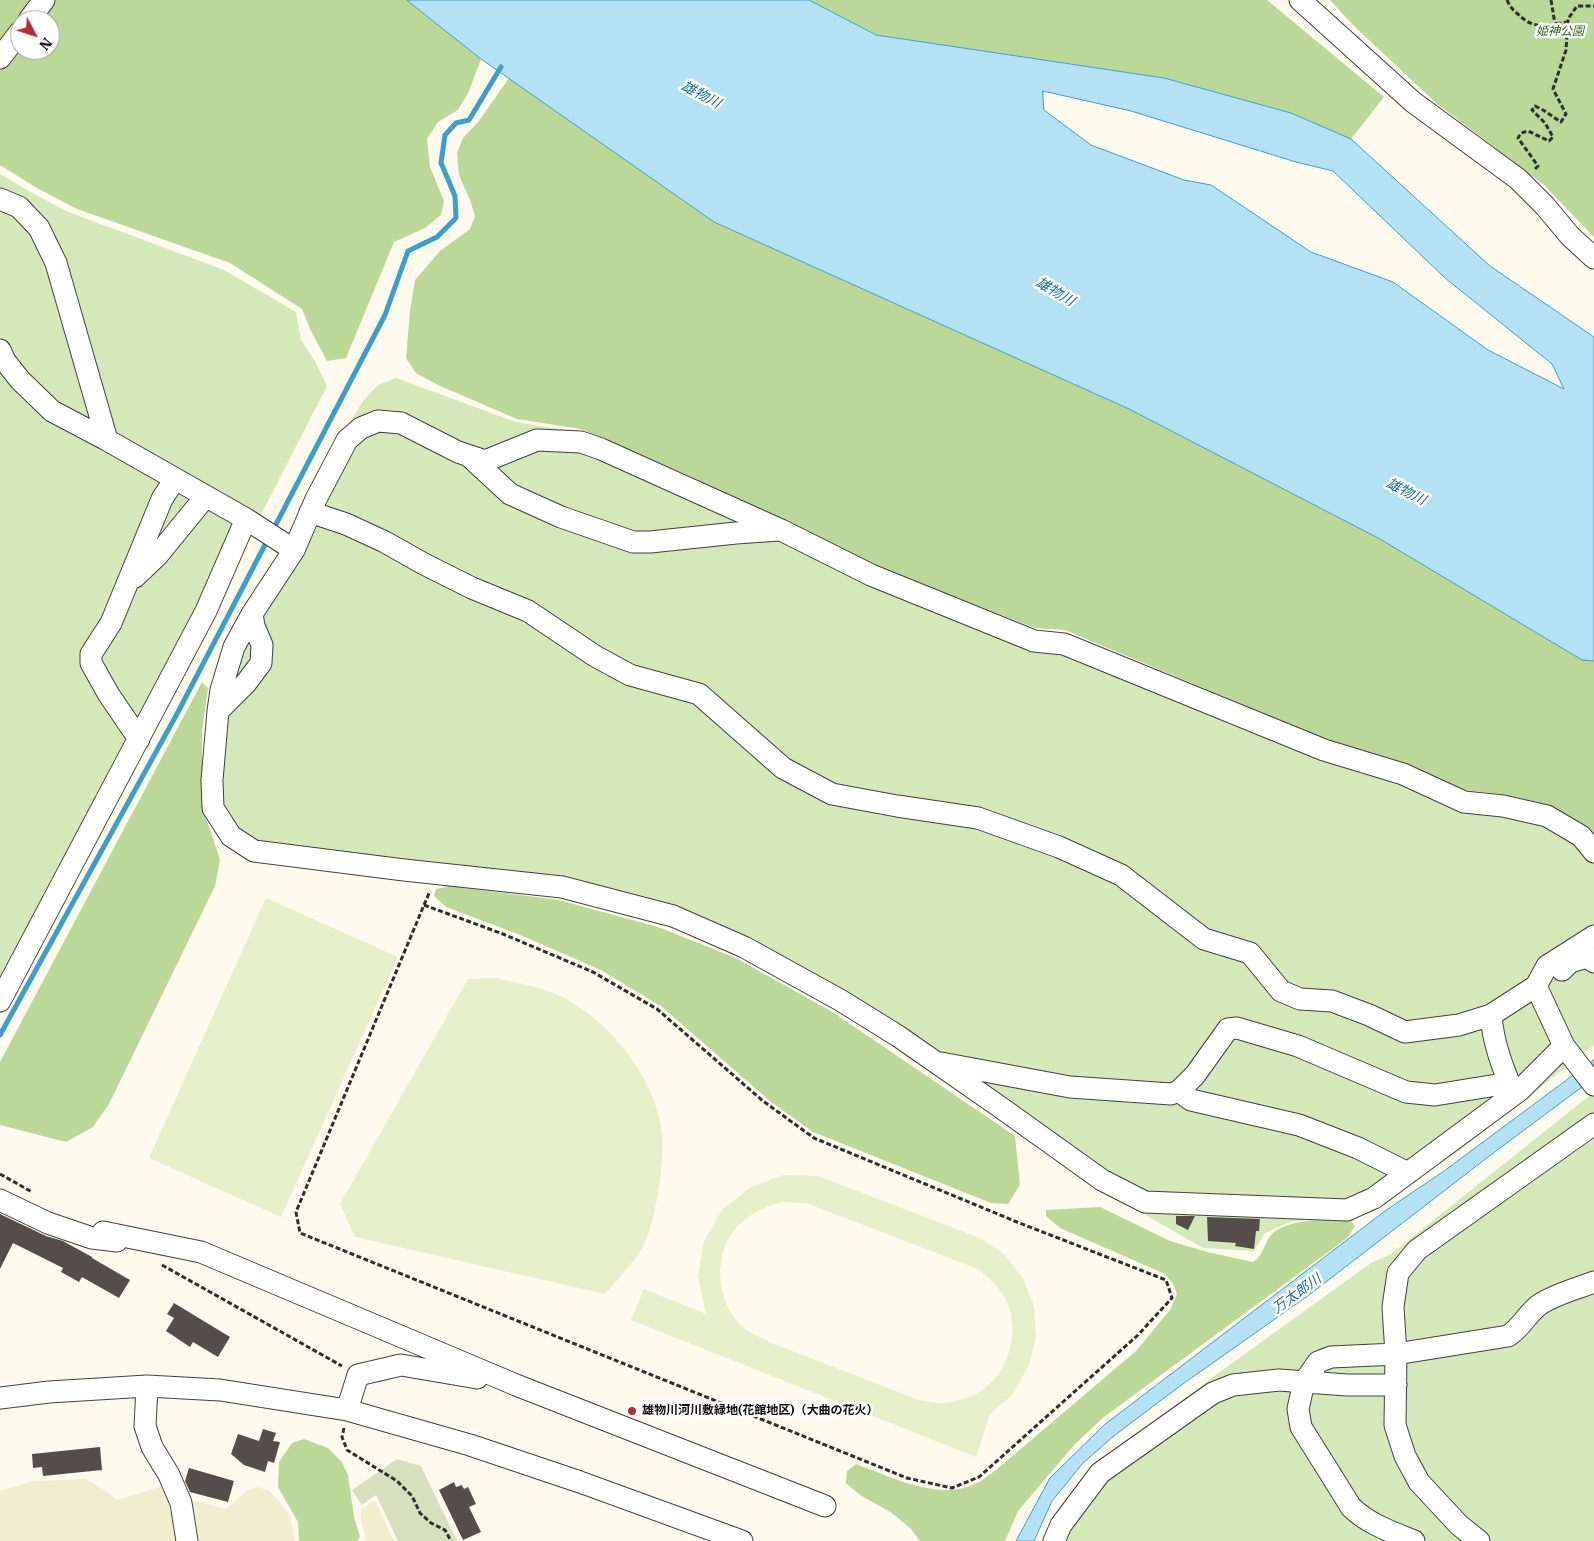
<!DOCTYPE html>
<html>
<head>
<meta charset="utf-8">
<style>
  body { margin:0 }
  #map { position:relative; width:1594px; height:1541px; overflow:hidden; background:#fefaee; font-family:"IBM Plex Serif",serif }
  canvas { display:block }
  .north { position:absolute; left:10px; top:10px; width:50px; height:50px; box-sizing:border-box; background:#fff; border:1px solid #9e9e9e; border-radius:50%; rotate:130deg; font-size:14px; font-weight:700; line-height:20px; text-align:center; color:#0d0d0d }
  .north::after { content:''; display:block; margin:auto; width:18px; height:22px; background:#b92a3d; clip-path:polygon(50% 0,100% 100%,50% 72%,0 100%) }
</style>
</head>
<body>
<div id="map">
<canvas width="1594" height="1541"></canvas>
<div class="north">N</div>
</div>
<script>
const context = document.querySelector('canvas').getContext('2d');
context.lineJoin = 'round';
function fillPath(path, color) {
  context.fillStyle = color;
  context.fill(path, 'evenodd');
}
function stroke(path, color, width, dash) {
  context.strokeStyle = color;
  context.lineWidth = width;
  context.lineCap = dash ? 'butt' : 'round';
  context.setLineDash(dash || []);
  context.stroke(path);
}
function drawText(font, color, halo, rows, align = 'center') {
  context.font = font + ' "IBM Plex Serif","Noto Sans JP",serif';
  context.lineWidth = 5;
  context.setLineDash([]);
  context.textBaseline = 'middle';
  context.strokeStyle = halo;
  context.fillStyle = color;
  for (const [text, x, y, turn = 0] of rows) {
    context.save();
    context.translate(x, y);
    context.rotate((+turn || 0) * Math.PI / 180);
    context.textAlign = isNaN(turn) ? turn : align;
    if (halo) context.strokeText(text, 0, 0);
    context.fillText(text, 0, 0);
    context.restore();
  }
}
const farmland = new Path2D(`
  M 85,1479 L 106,1491 L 117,1500 L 163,1486 L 171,1496 L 182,1541 L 0,1541 L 0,1491 L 33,1481 Z
  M 258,1487 L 268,1490 L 279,1501 L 290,1516 L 295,1541 L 196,1541 L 191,1504 L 196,1501 L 226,1509 L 247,1490 Z
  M 375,1500 L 394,1541 L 364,1541 L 366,1539 L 361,1522 L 361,1509 Z`);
const green = new Path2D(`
  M 0,174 L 29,191 L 66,211 L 224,270 L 296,312 L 301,340 L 315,361 L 327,386 L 163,706 L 0,1012 Z
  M 396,378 L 516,422 L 578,432 L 867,567 L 1319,741 L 1594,843 L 1594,1045 L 1460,1150 L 1359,1217 L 1346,1215 L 1290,1222 L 1265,1233 L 1254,1251 L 1203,1248 L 1121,1201 L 933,1070 L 839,1008 L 743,953 L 674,925 L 564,893 L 229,845 L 206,736 L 307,494 L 363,401 L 378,385 Z
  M 1594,1092 L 1594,1541 L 1045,1541 L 1099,1463 L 1217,1374 L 1371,1263 L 1391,1254 Z`);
const forest = new Path2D(`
  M 0,0 L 407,0 L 481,59 L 469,91 L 458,110 L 438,122 L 427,139 L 430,167 L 444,201 L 441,215 L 425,228 L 394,242 L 346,358 L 327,361 L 311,331 L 302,309 L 230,263 L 77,209 L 37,188 L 0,165 ZM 20,20 L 50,20 L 50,50 L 20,50 Z
  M 809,0 L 1267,0 L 1384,97 L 1351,139 L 1291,113 L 1164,78 L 876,35 Z
  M 1330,0 L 1594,0 L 1594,237 L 1544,185 L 1436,103 L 1352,24 Z
  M 509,78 L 714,222 L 1129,409 L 1380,539 L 1582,660 L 1594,661 L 1594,837 L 1590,832 L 1555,808 L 1499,794 L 1464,790 L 1405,765 L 1317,736 L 1065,630 L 1035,628 L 868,563 L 683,473 L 581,429 L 517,419 L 438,385 L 416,373 L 406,358 L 410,311 L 415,280 L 440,251 L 470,229 L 475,216 L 470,200 L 459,175 L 457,153 L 463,138 L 479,121 Z
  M 202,682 L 208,688 L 202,732 L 202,809 L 210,829 L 220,860 L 215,886 L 109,1104 L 93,1127 L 66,1142 L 0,1125 L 0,1062 Z
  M 450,886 L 559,900 L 658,927 L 736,958 L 834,1013 L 1015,1136 L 1020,1185 L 1008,1204 L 991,1203 L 813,1132 L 770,1101 L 662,1007 L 601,970 L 518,934 L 446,907 L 434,896 L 436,889 Z
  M 1100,1207 L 1170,1241 L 1207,1252 L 1253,1262 C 1264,1256 1264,1241 1273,1233 C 1287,1220 1330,1218 1349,1218 L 1355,1226 L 1347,1238 L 1104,1417 L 1075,1444 L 1018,1511 L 1005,1541 L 920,1541 L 910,1528 L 892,1513 L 860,1495 L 846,1483 L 847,1471 L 856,1464 C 891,1477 940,1502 977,1483 C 984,1480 990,1474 996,1470 L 1136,1351 L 1170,1310 L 1177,1294 L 1173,1284 L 1165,1274 L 1060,1228 L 1046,1216 L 1046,1210 Z
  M 304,1439 L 328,1448 L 342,1462 L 348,1475 L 354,1517 L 360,1537 L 357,1541 L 299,1541 L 298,1522 L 278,1487 L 279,1462 L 292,1443 Z`);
const cemetery = new Path2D(`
  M 397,1459 L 421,1466 L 457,1541 L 398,1541 L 376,1495 L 362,1505 L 352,1490 Z`);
const pitch = new Path2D(`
  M 266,898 L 398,957 L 281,1217 L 149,1158 Z
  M 496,978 C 516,983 538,986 558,995 C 605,1017 649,1070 660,1121 C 664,1140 662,1161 660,1181 C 656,1203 652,1230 641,1250 C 632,1264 616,1281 605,1294 L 355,1237 L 340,1204 L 468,979 Z
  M 783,1175 L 818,1176 L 980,1238 L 1005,1255 L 1023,1279 L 1034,1306 L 1036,1336 L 1029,1365 L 1011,1396 L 990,1414 L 976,1457 L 631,1320 L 644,1289 L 706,1314 L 698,1276 L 704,1241 L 722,1210 L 750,1188 ZM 782,1202 L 806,1203 L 978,1269 C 990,1279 1002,1289 1008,1304 C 1022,1344 1001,1392 958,1400 C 953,1401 947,1403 942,1403 C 935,1403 927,1401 919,1400 L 769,1342 C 762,1338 754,1335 748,1331 C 715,1308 710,1250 741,1223 C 754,1211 765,1207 782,1202 Z`);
const water = new Path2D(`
  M 407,0 L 809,0 L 876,35 L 1164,78 L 1291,113 L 1351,139 L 1490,266 L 1594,337 L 1594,661 L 1582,660 L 1380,539 L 1129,409 L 714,222 L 481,59 ZM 1043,91 L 1131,111 L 1296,162 L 1333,171 L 1445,278 L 1552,364 L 1564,389 L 1488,350 L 1393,282 L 1311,252 L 1211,185 L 1184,180 L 1091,145 L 1044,110 Z
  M 1594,1060 L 1594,1078 L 1492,1154 L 1309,1295 L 1180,1386 L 1115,1435 L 1083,1463 L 1052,1501 L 1034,1541 L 1016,1541 L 1050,1478 L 1104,1425 L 1385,1211 L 1444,1171 Z`);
const stream = new Path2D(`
  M 273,530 L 385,315 L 408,251 L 437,237 L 456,218 L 455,196 L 441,163 L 445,135 L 456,123 L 469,120 L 501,67
  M 0,1035 L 178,712 L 268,539`);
const building = new Path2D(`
  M 0,1214 L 46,1236 L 63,1241 L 92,1257 L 92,1258 L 130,1280 L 119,1298 L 82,1277 L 79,1282 L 61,1272 L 63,1268 L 13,1243 L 0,1269 Z
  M 1176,1216 L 1195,1216 L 1188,1230 L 1176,1224 Z
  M 1207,1217 L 1260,1219 L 1259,1231 L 1256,1231 L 1254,1249 L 1235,1246 L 1236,1243 L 1208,1241 Z
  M 174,1303 L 230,1337 L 218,1357 L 193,1342 L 190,1347 L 166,1331 L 174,1318 L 167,1314 Z
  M 263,1429 L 276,1433 L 273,1441 L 280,1442 L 274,1463 L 268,1461 L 265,1472 L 244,1465 L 231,1454 L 238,1434 L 259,1441 Z
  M 100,1447 L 102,1470 L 43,1476 L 42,1467 L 33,1468 L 32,1454 Z
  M 189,1468 L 234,1481 L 228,1502 L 190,1492 L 185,1481 Z
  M 454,1482 L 456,1487 L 462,1485 L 464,1489 L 468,1487 L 476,1504 L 469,1507 L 481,1532 L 463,1540 L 439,1490 Z`);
const path = new Path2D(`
  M 1507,0 C 1510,7 1514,11 1519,15 C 1535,31 1548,24 1568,22
  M 1551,0 L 1555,24
  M 1535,169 L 1538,166 L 1518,138 L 1521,133 L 1528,131 L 1549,141 L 1553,137 L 1545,123 L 1532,110 L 1535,106 L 1543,110 L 1561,122 L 1566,114 L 1553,89 L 1566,50 L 1568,19 L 1577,6 L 1594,6
  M 424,905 L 503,934 L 593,972 L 657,1009 L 763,1101 L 814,1138 L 1017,1222 L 1166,1280 L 1172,1298 L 1138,1335 L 979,1477 L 952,1488 L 907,1478 L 300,1233 L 296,1212 L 424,905 L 430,891
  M 0,1174 L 32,1192
  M 162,1265 L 342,1366
  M 344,1428 L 342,1437 L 347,1450 L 397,1481 L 412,1496 L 420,1513 L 431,1523 L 445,1530 L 451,1541`);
const minor = new Path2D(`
  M 1300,0 L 1413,102 L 1518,179 L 1545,206 L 1570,236 L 1594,258
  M 29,20 L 44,0
  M 0,58 L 20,32
  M 0,199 L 19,207 L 39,228 L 56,263 L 107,440
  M 0,350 L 5,361 L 20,380 L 52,411 L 107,440 L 246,519 L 294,550
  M 469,456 L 510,494 L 561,517 L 633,542 L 650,542 L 736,533 L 779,530
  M 310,512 L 346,524 L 385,542 L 424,564 L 472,588 L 528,611 L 595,656 L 630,675 L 699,694 L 783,768 L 832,794 L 897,806 L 978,818 L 1059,847 L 1121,875 L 1204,939 L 1250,953 L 1281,991 L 1300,999 L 1332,1001 L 1369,1015 L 1405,1032 L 1459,1025 L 1491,1015 L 1536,986 L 1564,1046 L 1594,1085
  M 135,577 L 157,556 L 206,496
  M 218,711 L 246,683 L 261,663 L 262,645 L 254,626 L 252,614
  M 139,739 L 109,695 L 91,663 L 91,654 L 111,623 L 162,499 L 175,479
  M 1562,970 L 1570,962 L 1588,957 L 1594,962
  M 1536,986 L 1547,966 L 1594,936
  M 0,1001 L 206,611 L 246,519
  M 1491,1015 C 1493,1043 1503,1069 1514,1094
  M 1564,1046 L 1520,1090 L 1374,1198 L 1347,1210 L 1145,1202 L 1102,1180 L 1000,1107 L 898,1036 L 840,1000 L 744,947 L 673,916 L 562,887 L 404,870 L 254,851 L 231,836 L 213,808 L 212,780 L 218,711 L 221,690 L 234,647 L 252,614 L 294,550 L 316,499 L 347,440 L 361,428 L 378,421 L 401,423 L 458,452 L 485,461 L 537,440 L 581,442 L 601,449 L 781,530 L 871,575 L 1034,641 L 1064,644 L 1324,750 L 1403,774 L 1464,802 L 1503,806 L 1547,816 L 1581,836 L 1594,852
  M 941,1063 L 1070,1087 L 1171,1094 L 1179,1091 L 1195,1075 L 1228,1029 L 1237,1028 L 1298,1046 L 1406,1092 L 1435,1095 L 1509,1083
  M 1179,1091 L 1191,1100 L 1299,1125 L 1358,1148 L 1408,1173
  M 0,1200 L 48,1223 L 92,1238 L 117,1241
  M 103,1232 L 201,1252 L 516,1385 L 825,1506
  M 147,1386 L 145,1426 L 152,1447 L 169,1475 L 181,1503 L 187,1541
  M 0,1398 L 49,1392 L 147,1386 L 220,1390 L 347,1410 L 470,1445 L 580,1482 L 742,1541
  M 347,1410 L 358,1375 L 401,1365 L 477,1378
  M 1054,1541 L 1061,1525 L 1100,1473 L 1213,1393 L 1233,1385 L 1279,1380 L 1347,1385 L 1396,1385
  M 1414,1541 C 1392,1532 1368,1524 1351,1507 L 1301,1427 L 1298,1409 L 1304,1382 L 1318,1362 L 1331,1357 L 1396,1354 L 1508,1336 C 1521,1328 1527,1314 1539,1305 C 1555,1294 1576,1289 1594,1282
  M 1479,1541 L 1459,1525 L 1419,1482 L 1405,1456 L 1395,1425 L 1396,1354 L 1393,1307 L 1398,1273 L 1417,1250 L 1594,1124`);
const markers = [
  [632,1411,5,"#b92a3d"]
];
const parkNames = [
  ["姫神公園",1560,32]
];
const poiNames = [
  ["雄物川河川敷緑地(花館地区)（大曲の花火）",642,1411]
];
const waterNames = [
  ["雄物川",701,95,28],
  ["雄物川",1055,292,31],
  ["雄物川",1406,492,27],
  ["万太郎川",1297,1294,-36]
];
fillPath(farmland, '#f3edcf');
fillPath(green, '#d5e8b9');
fillPath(forest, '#bbd898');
fillPath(cemetery, '#d8dfc0');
fillPath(pitch, '#e6efca');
fillPath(water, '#b4e2f4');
stroke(water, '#3d9ec9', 1);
stroke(stream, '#3d9ec9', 5);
fillPath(building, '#554d4a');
stroke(minor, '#404040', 23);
stroke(path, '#2f2f2f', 3, [5, 2.5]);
stroke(minor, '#fff', 21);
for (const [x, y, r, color] of markers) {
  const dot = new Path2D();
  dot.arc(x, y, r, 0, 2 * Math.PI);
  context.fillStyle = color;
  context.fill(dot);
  stroke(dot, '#fff', 2);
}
drawText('italic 12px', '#33631f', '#fff', parkNames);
drawText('bold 12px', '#0d0d0d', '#fff', poiNames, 'left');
drawText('italic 14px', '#1a6e9b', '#fff', waterNames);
</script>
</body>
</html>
